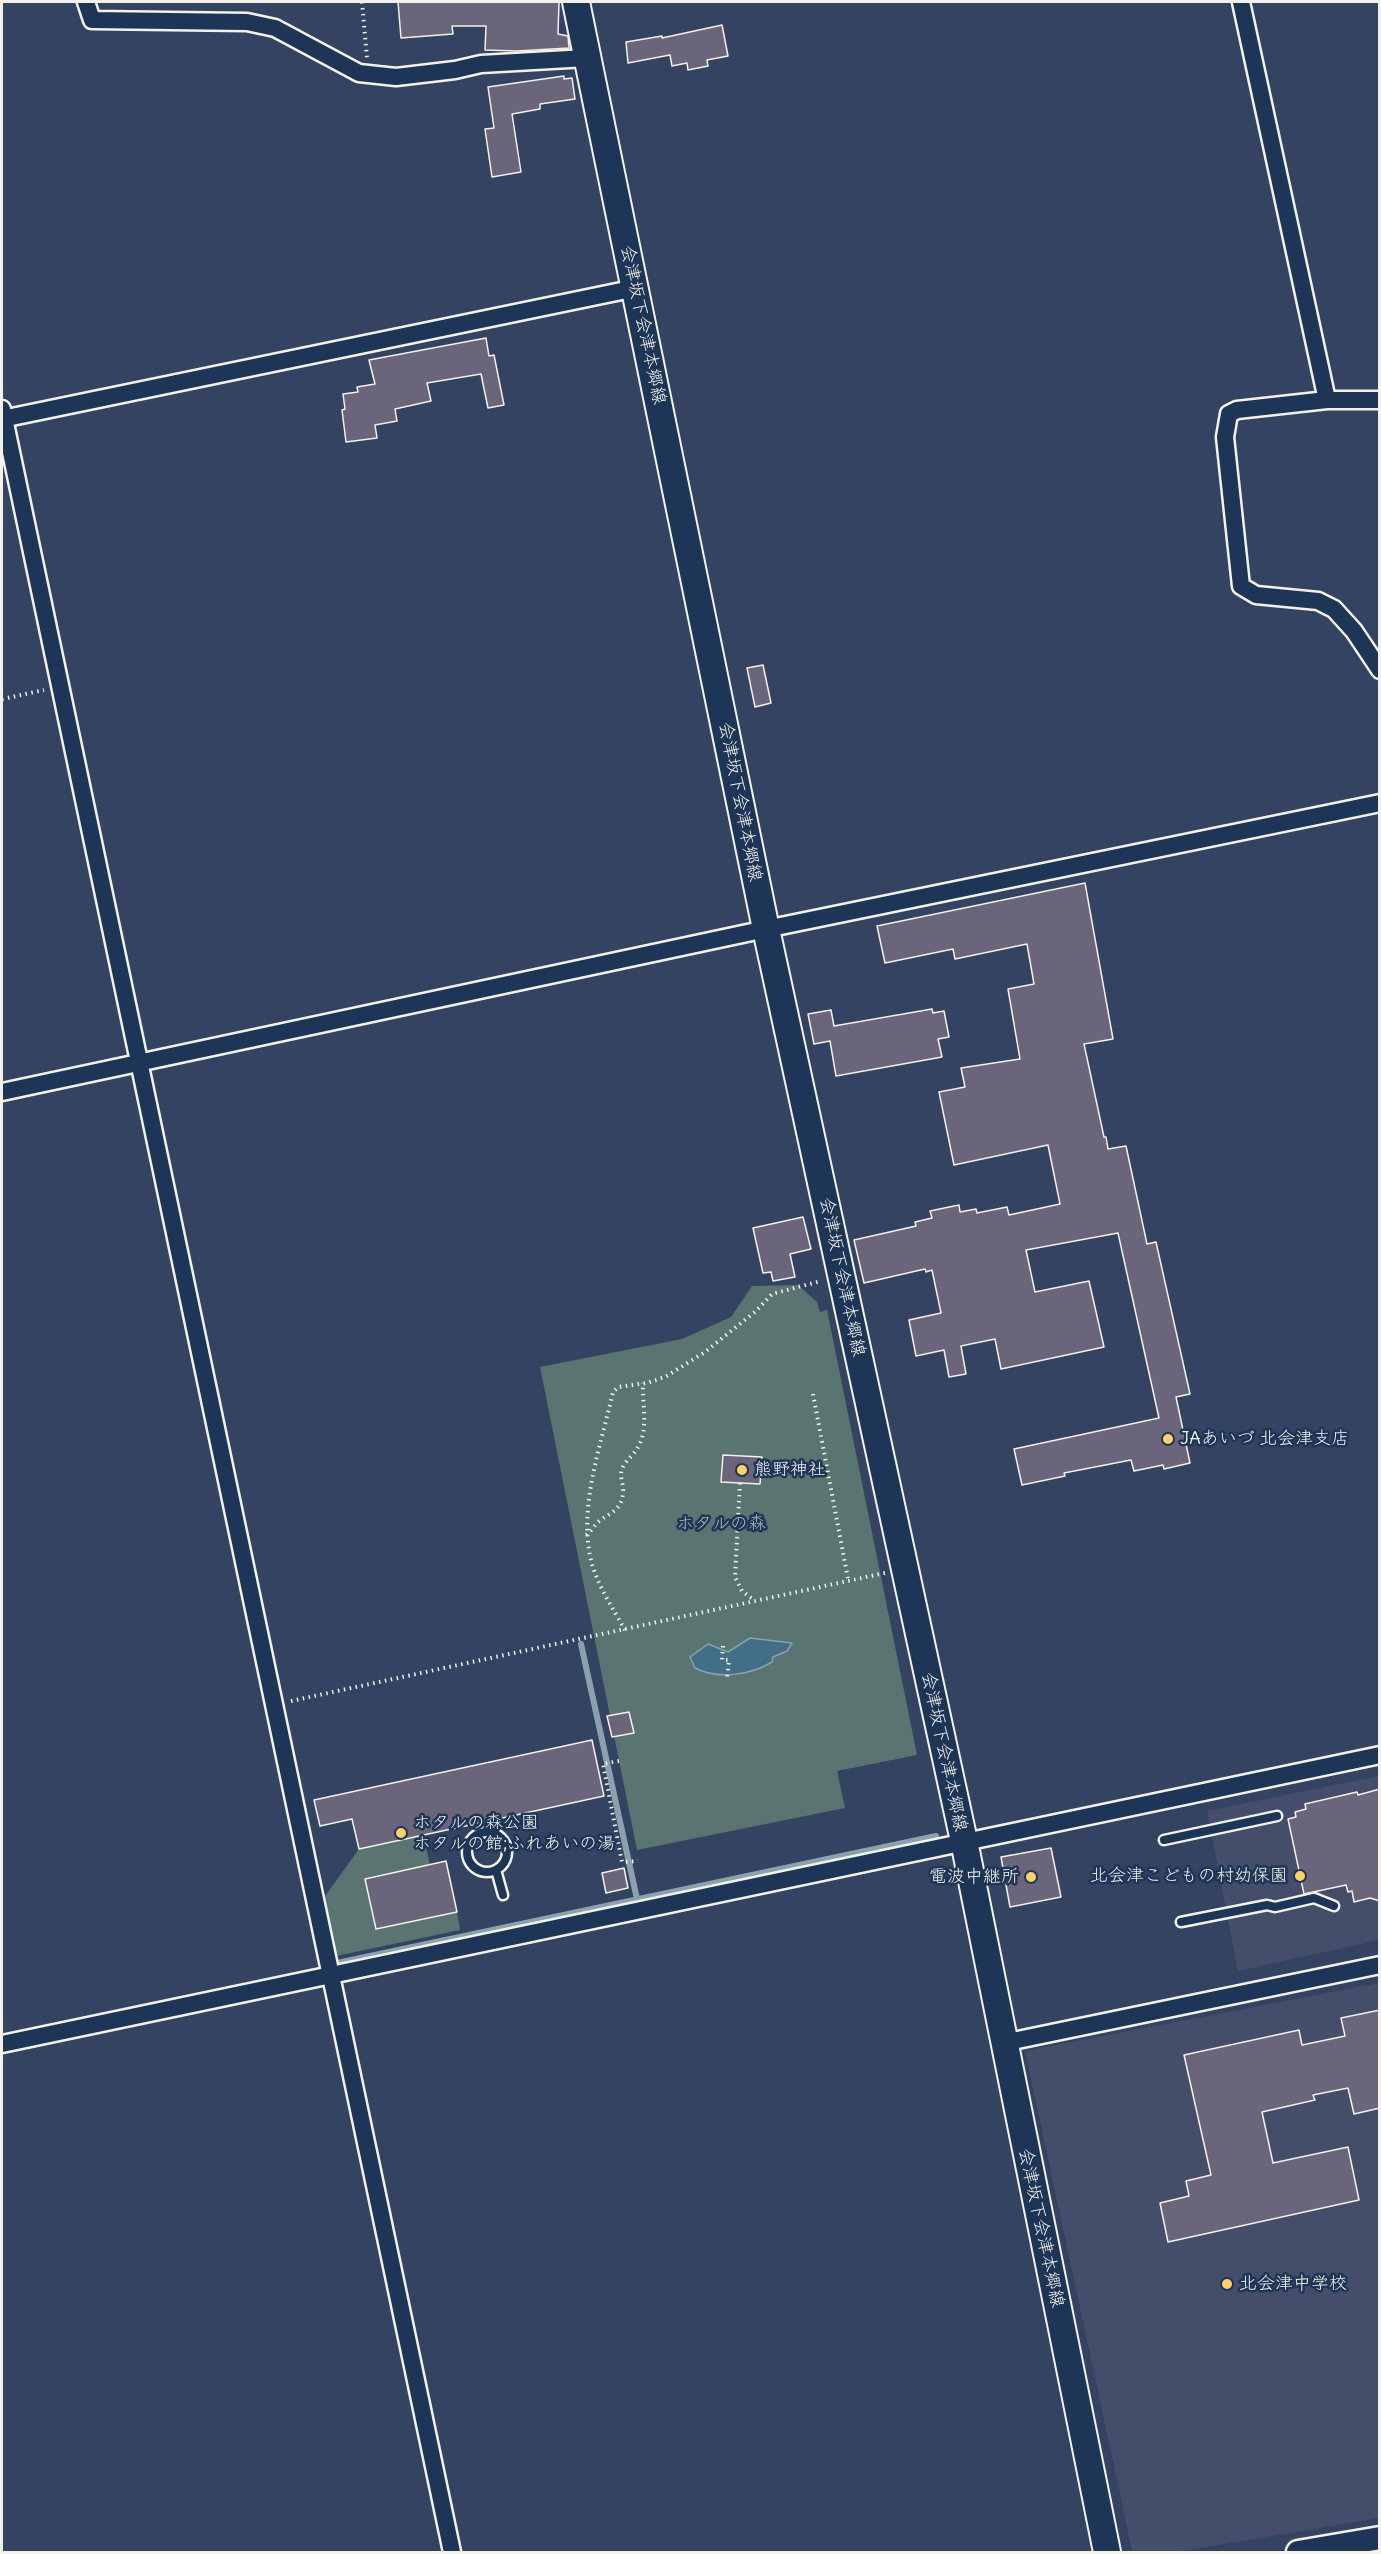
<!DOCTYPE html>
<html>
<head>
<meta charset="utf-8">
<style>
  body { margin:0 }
  #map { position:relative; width:1381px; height:2554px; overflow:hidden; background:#344362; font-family:Delius,sans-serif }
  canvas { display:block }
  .frame { position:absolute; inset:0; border:3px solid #f4f1e8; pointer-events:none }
</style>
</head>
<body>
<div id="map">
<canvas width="1381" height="2554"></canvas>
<div class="frame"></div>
</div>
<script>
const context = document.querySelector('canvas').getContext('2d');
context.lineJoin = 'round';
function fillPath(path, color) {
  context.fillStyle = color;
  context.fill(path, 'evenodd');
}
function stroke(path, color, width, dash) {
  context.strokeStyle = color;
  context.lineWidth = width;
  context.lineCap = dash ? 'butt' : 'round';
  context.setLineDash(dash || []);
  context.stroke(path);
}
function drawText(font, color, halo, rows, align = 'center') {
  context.font = font + ' Delius,"Klee One",sans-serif';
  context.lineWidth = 5;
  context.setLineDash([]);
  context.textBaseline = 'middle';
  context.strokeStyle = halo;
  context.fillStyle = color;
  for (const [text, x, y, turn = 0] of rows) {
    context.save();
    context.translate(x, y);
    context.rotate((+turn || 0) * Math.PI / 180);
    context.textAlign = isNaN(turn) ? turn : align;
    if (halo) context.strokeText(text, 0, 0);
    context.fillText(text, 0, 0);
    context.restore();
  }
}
const built = new Path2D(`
  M 1379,1776 L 1379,1940 L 1238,1971 L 1207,1811 Z
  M 1379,1983 L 1379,2518 L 1177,2552 L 1135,2552 L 1132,2550 L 1025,2051 Z`);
const green = new Path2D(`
  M 798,1285 L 817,1302 L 820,1312 L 827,1310 L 917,1755 L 837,1771 L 845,1808 L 637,1850 L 540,1367 L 682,1339 L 731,1317 L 752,1286 Z
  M 423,1835 L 430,1865 L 376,1929 L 457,1912 L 460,1930 L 336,1956 L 321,1902 L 359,1849 Z`);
const water = new Path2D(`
  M 750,1638 L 792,1643 L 787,1651 L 773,1657 L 772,1662 C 751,1675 718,1680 695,1668 L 690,1657 L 708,1644 L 728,1652 Z`);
const stream = new Path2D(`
  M 581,1644 L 637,1899
  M 337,1963 L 936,1836`);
const building = new Path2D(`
  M 398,2 L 559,2 L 558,34 L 568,36 L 569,48 L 517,51 L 485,50 L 486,26 L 452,26 L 453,34 L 401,38 Z
  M 722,25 L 728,56 L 707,60 L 708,66 L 688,70 L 687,63 L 672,66 L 670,55 L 628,63 L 626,42 L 662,36 L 662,38 Z
  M 564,76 L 564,79 L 572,78 L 575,99 L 540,104 L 540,109 L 512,114 L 521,172 L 492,177 L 485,129 L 494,128 L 488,87 Z
  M 486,338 L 489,356 L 494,355 L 504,405 L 488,408 L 481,374 L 427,383 L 431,401 L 395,409 L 397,421 L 375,425 L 377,438 L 346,442 L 342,410 L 345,409 L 343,394 L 358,392 L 357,387 L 375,384 L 369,360 Z
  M 763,665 L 771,703 L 755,707 L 747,668 Z
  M 1085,883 L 1113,1039 L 1084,1044 L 1104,1137 L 1106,1137 L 1108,1149 L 1126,1146 L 1147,1244 L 1156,1242 L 1190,1394 L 1176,1397 L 1190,1463 L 1164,1469 L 1163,1465 L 1134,1471 L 1131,1460 L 1064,1473 L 1065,1476 L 1022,1485 L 1014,1449 L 1159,1418 L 1118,1233 L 1026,1250 L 1035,1292 L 1089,1281 L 1104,1347 L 1001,1369 L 995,1339 L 961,1346 L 966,1374 L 949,1377 L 944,1350 L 916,1356 L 909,1320 L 941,1313 L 932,1270 L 926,1272 L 925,1269 L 864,1283 L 854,1240 L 916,1226 L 915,1222 L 932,1218 L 930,1211 L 959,1205 L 960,1212 L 976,1209 L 977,1213 L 1007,1207 L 1009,1215 L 1060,1204 L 1048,1145 L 954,1165 L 939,1092 L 965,1087 L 961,1068 L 1020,1059 L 1008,989 L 1034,984 L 1027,944 L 955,959 L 953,949 L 885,963 L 877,926 Z
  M 932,1009 L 933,1013 L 944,1011 L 949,1037 L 938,1039 L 942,1057 L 836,1076 L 830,1041 L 814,1044 L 808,1014 L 831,1010 L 834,1026 Z
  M 803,1217 L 811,1249 L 790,1254 L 795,1277 L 773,1281 L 771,1272 L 763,1273 L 753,1228 Z
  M 723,1455 L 762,1457 L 760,1484 L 721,1482 Z
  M 629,1712 L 634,1733 L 612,1737 L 607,1716 Z
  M 592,1740 L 604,1796 L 359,1849 L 352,1819 L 320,1826 L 314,1800 Z
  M 1380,1789 L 1380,1901 L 1370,1898 L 1354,1902 L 1352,1891 L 1348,1892 L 1346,1885 L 1304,1894 L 1288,1819 L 1296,1817 L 1295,1812 L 1306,1809 L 1305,1804 L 1357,1792 L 1358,1795 Z
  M 1051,1848 L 1061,1897 L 1010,1907 L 1001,1857 Z
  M 446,1861 L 457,1912 L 376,1929 L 365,1879 Z
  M 624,1868 L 628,1888 L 606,1893 L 602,1873 Z
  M 1380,2010 L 1380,2108 L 1354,2114 L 1348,2088 L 1313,2095 L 1315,2100 L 1262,2112 L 1273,2163 L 1348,2147 L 1359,2200 L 1168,2242 L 1160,2203 L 1189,2196 L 1186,2181 L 1211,2175 L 1184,2055 L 1299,2030 L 1302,2045 L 1345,2036 L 1341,2018 Z`);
const path = new Path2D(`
  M 362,2 L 367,58
  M 2,699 L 44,690
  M 813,1394 L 848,1579
  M 740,1483 L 735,1577 L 742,1591 L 754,1600
  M 586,1535 C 591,1532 594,1526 598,1522 C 610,1512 622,1511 623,1492 C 624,1483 619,1478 622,1469 C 625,1461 634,1455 638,1447 C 649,1428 642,1404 643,1383
  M 625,1630 C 614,1610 598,1586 592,1564 C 577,1509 601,1446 613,1392 L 618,1387 L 647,1383 L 665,1377 L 705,1352 L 756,1311 L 772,1294 L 821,1281
  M 723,1646 L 722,1660 L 729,1660 L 727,1679
  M 291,1701 L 885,1573
  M 619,1761 L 603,1764 L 622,1862 L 638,1861`);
const lane = new Path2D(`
  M467 1852a20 20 0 1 1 40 0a20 20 0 1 1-40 0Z
  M 1164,1840 L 1277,1816
  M 496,1870 L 503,1895
  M 1181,1922 L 1267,1905 L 1275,1907 L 1314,1898 L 1334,1906`);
const street = new Path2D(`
  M 86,2 L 92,20 L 247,22 L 275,28 L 359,73 L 396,77 L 455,70 L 481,64 L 587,58
  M 1241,2 L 1327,400
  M 1380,400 L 1327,400 L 1237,410 L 1229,414 L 1225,437 L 1241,586 L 1256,595 L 1318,601 L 1334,609 L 1354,631 L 1380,670
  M 2,409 L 452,2552
  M 2,419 L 636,288
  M 2,1092 L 766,929 L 1380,803
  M 1003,2043 L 1380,1965
  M 2,2044 L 1380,1755`);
const secondary = new Path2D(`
  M 1298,2552 L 1380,2538`);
const primary = new Path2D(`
  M 576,2 L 766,929 L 964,1841 L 1107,2552`);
const markers = [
  [1168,1439,6,"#ffd166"],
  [742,1470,6,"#ffd166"],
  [401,1833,6,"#ffd166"],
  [1300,1876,6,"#ffd166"],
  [1031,1877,6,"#ffd166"],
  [1227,2284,6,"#ffd166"]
];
const streetNames = [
  ["会津坂下会津本郷線",643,325,78],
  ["会津坂下会津本郷線",740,802,79],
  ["会津坂下会津本郷線",842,1277,78],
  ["会津坂下会津本郷線",944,1752,78],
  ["会津坂下会津本郷線",1041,2228,78]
];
const poiNames = [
  ["JAあいづ 北会津支店",1180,1439],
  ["熊野神社",754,1470],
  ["ホタルの森公園",413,1823],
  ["ホタルの館;ふれあいの湯",413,1844],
  ["北会津こどもの村幼保園",1288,1876,"right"],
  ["電波中継所",1019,1877,"right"],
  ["北会津中学校",1239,2284]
];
const parkNames = [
  ["ホタルの森",721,1524]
];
fillPath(built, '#444d6a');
fillPath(green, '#597471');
fillPath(water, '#426e88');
stroke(water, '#89a2ae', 1.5);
stroke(stream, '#89a2ae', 6);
fillPath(building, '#6b657b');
stroke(building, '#f4f1e8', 1.5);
stroke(lane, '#f4f1e8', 13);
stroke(street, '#f4f1e8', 21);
stroke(secondary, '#f4f1e8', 27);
stroke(primary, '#f4f1e8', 30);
stroke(path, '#f4f1e8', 4, [1.5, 4.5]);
stroke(lane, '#1d3557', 8);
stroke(street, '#1d3557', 16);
stroke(secondary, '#1d3557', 22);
stroke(primary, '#1d3557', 26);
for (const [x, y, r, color] of markers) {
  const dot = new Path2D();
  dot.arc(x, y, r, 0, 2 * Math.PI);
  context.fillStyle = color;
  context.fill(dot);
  stroke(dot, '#1d3557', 2);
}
drawText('18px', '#f4f1e8', '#1d3557', streetNames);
drawText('18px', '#f4f1e8', '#1d3557', poiNames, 'left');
drawText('18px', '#b6bfb8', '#1d3557', parkNames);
</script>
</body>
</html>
